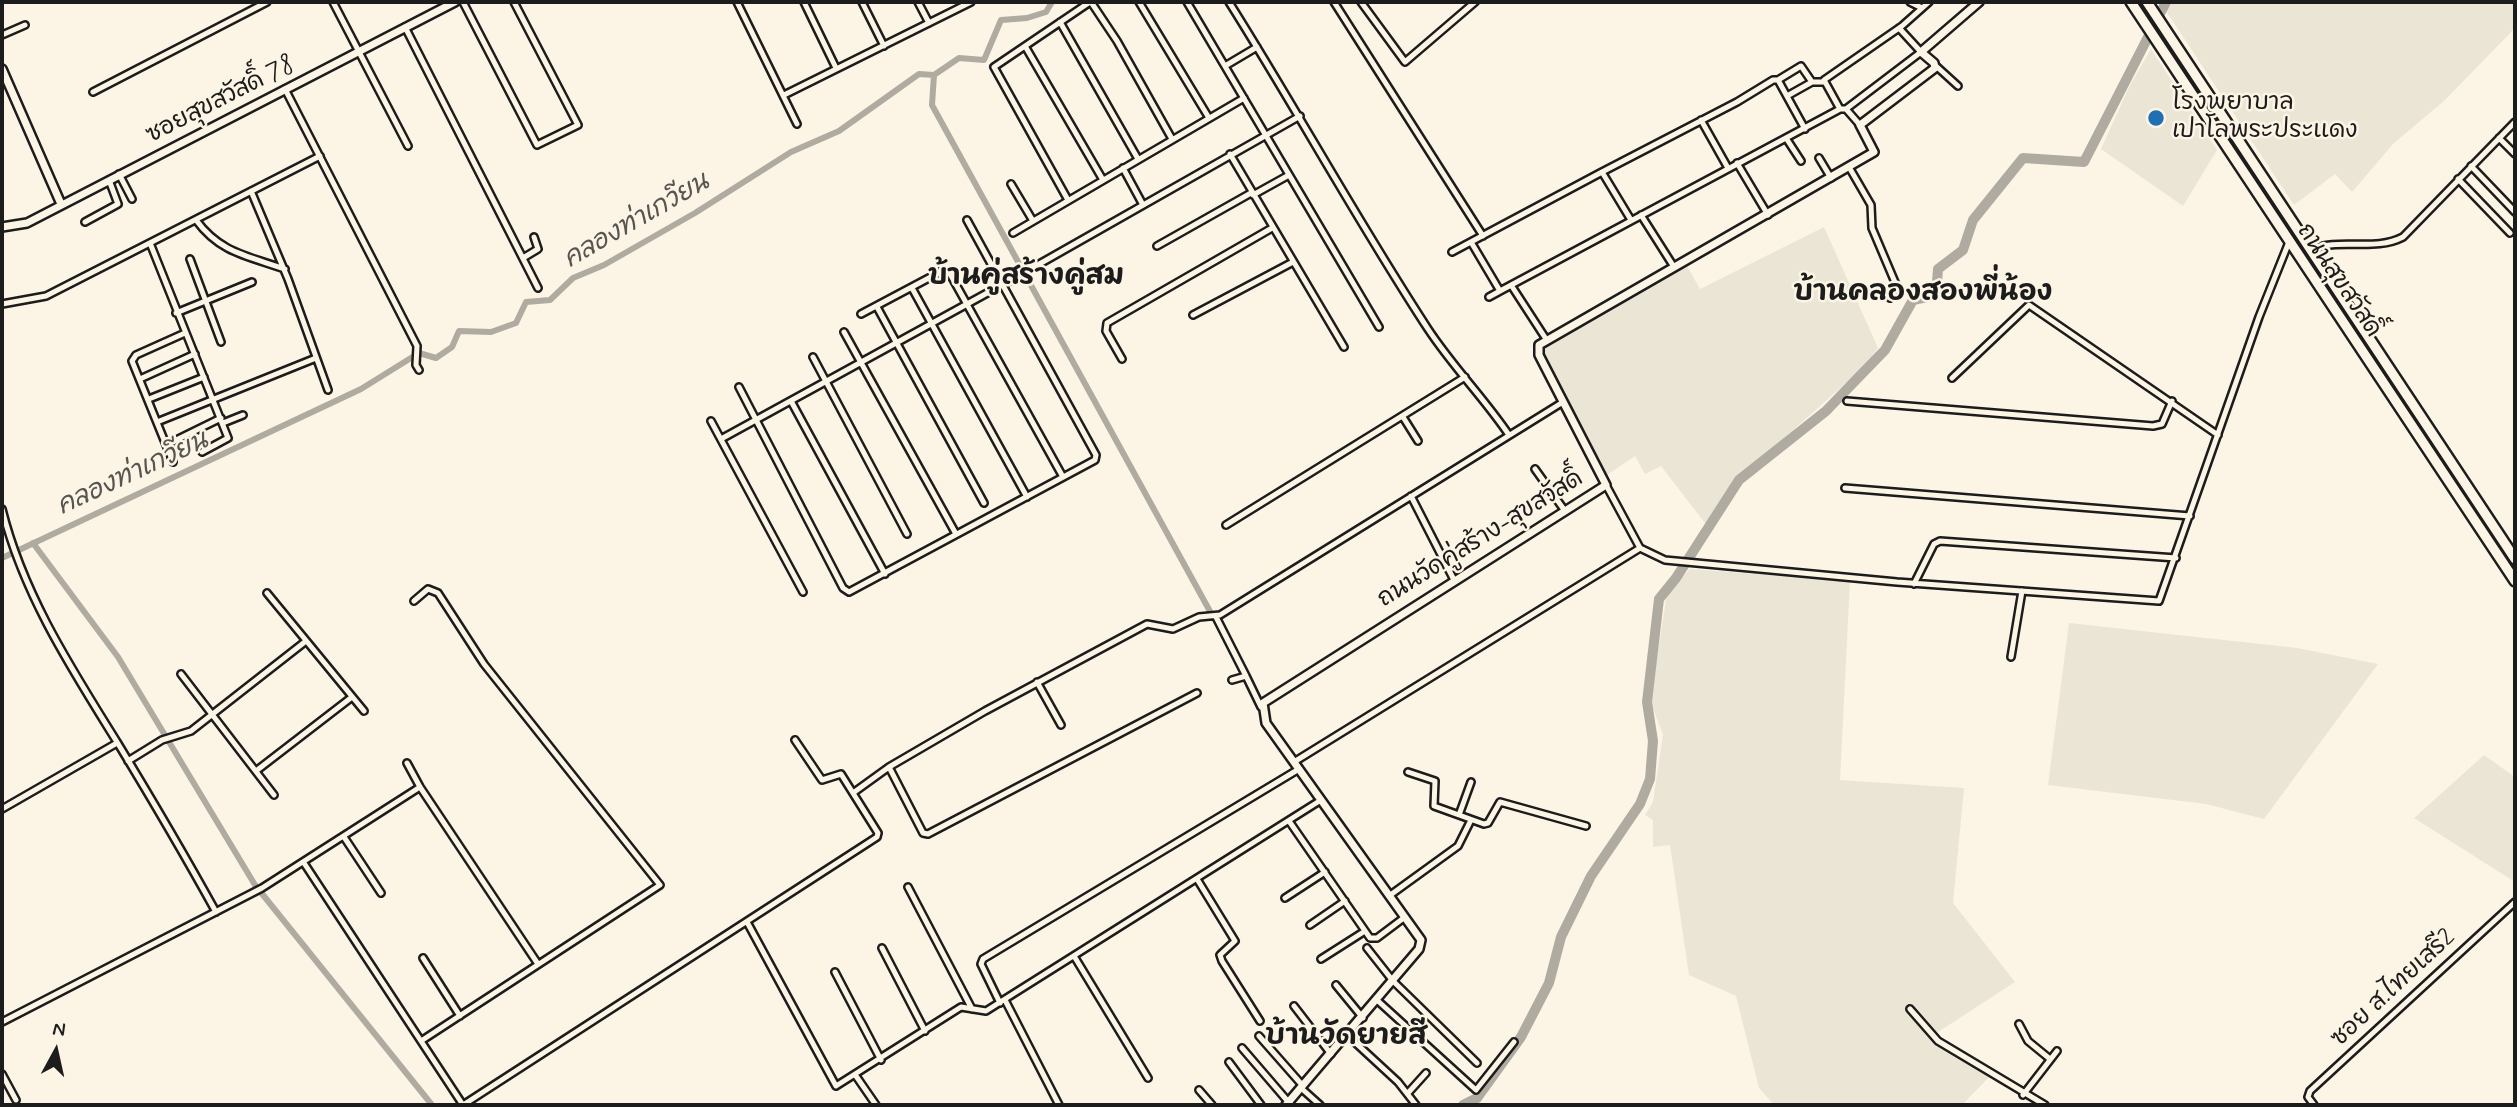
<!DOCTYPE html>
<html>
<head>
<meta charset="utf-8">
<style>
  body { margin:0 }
  #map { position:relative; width:2517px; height:1107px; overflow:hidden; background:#fcf5e5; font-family:Mynerve,sans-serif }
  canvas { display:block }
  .frame { position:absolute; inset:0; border:4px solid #1c1c1c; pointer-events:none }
  .north { position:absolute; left:21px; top:1016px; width:70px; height:70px; -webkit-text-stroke:5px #fcf5e5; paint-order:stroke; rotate:8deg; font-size:19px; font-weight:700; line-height:28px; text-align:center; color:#1c1c1c }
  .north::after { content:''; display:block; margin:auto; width:24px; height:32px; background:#1c1c1c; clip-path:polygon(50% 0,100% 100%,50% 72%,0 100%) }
</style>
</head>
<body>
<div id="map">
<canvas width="2517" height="1107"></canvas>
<div class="frame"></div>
<div class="north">N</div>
</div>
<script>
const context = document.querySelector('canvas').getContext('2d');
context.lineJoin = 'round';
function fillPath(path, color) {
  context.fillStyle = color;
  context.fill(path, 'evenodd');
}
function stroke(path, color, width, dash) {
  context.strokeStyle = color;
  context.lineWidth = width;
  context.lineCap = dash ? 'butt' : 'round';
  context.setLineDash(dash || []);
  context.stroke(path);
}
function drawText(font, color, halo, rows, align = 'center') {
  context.font = font + ' Mynerve,"Playpen Sans Thai",sans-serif';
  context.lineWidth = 5;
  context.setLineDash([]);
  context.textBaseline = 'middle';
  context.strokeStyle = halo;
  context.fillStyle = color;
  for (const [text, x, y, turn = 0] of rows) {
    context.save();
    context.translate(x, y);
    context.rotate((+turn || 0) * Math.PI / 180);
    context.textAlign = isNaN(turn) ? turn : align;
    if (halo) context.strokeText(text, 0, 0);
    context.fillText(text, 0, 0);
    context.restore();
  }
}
const built = new Path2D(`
  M 2171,2 L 2515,2 L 2515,28 L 2445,100 L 2393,144 L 2352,192 L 2335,174 L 2294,205 L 2166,11 Z
  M 2151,49 L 2217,150 L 2183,206 L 2101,149 L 2129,87 Z
  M 1824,227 L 1878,348 L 1865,366 L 1755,464 L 1708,527 L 1661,466 L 1645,474 L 1635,456 L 1604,477 L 1540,353 L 1545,344 L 1686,264 L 1700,289 Z
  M 1690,569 L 1850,581 L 1840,780 L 1964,788 L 1953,903 L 2015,982 L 1935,1034 L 1993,1073 L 1962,1105 L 1774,1105 L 1759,1088 L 1736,996 L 1689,975 L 1670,845 L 1653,847 L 1653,820 L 1645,815 L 1653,802 L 1663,735 L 1650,700 L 1667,594 Z
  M 2069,623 L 2297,648 L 2378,664 L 2264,819 L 2206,804 L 2048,785 Z
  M 2484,755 L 2515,777 L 2515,882 L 2414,818 Z`);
const canal = new Path2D(`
  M 934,75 L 932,105 L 1212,615
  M 33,543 L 118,657 L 255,885 L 432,1105
  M 2,558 L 361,389 L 419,353 L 436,358 L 452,347 L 459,331 L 491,332 L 516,323 L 526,302 L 550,300 L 573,278 L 604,265 L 695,213 L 791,152 L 839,131 L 919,74 L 934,75 L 959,58 L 984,60 L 1001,20 L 1027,18 L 1046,12 L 1052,2`);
const river = new Path2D(`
  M 1463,1105 L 1477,1098 L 1521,1037 L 1549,983 L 1561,937 L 1591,876 L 1640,804 L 1650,779 L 1653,741 L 1647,702 L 1659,599 L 1676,578 L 1739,480 L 1826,411 L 1852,384 L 1885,350 L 1913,300 L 1936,295 L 1938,269 L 1963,250 L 1973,220 L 2023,158 L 2084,162 L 2166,2`);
const minor = new Path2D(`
  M 333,2 L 408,146
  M 463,2 L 537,145 L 578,125 L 514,2
  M 737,2 L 797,124
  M 804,2 L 836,68
  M 862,2 L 884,46
  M 918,2 L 929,23
  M 1091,2 L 1117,41 L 1172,139
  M 1139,2 L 1209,118
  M 1187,2 L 1379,327
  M 1229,2 C 1297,110 1358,222 1428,329 C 1453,367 1484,398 1509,435
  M 1334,2 L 1483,236
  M 1361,2 L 1405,62 L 1475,2
  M 1910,2 L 1922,8
  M 1060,22 L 1138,159
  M 405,27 L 538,288
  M 2,35 L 25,25
  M 1025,46 L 1103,180
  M 1225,66 L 1257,47
  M 1936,66 L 1958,86
  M 1778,80 L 1801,66 L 1812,82
  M 285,89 L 417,346 L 416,365 L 419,370
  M 93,92 L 267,2
  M 784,95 L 971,2
  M 1787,96 L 1812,82 L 1824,82
  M 1840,109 L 1824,80 L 1902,26 L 1929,2
  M 1846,109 L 1860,125
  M 1701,120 L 1728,168
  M 1786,138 L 1801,161
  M 2499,138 L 2515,154
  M 1230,154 L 1344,347
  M 1819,158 L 1831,178
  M 1737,163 L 1768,215
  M 2471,166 L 2515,212
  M 1849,167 L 1871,205 L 1872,228 L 1897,287 L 1890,298
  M 1123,168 L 1143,205
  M 119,174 L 132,199
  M 2458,179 L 2510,233
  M 1011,184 L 1033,221
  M 251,191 L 288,279 L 328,390
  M 1253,195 L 1289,175
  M 1068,200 L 994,67 L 1090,2
  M 1641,215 L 1674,267
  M 196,220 C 220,253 248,256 285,269
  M 1631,220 L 1602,172 L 1737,102 L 1773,80 L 1778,80 L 1805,129
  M 85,222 L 118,204 L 109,180
  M 1013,233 L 1244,98
  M 1471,242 L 1500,291 L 1840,109 L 1846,109 L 1921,52 L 1899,28
  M 150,243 L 228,438 L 202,452
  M 1157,246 L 1251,193
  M 2310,250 C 2340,237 2374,252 2403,237 L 2515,122
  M 1452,252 L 1602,172
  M 523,258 L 538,249 L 534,237
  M 190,259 L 221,342
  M 1511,285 L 1546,339
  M 912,288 L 1027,497
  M 1489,297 L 1500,291
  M 2,304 L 46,296 L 320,156
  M 877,307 L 984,503
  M 176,313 L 252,282
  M 861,314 L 942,271 L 949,272 L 1063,477
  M 1193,315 L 1293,262
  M 844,332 L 956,534
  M 813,357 L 907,534
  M 1122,359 L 1106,331 L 1107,323 L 1272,228
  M 1952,378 L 2029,305 L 2218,435
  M 140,379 L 195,354
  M 739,387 L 843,588 L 849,592 L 1095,460 L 1096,455 L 967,220
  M 149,399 L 204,377
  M 791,401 L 885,574
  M 1847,401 L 2153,426 L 2162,424 L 2172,401
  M 1403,417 L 1418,441
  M 711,421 L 803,592
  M 157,422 L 316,358
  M 223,423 L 243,415
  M 721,439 L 1020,275 L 1300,116
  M 166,445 L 221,418
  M 173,462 L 132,361 L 136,355 L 185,333
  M 1535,469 L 1565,511
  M 1606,485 L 1640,548 L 1665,560 L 1897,582 L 2159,601 L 2259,317 L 2289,242
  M 1845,488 L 2190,516
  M 1411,496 L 1454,580
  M 2,509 C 23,594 71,668 117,742 C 151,798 184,854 216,912
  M 1226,525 L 1465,377
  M 1914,584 L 1934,544 L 1940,541 L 2176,558
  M 267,593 L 364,711
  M 414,601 L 428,589 L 438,593 L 484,664 L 660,885 L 421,1041
  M 1216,617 L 1246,676
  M 2011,657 L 2022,591
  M 181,674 L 274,795
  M 1232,680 L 1246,676 L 1261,707
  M 1037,682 L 1061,725
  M 128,761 L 162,740 L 191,731 L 306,641
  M 1294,762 L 1640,548
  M 407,763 L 420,787 L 538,964
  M 889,767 L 923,833 L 928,834 L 1197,693
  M 256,771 L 352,697
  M 1408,772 L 1435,781 L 1434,806 L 1484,824 L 1488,823 L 1500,802 L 1586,826
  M 853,793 L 889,767 L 985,711 L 1147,624 L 1173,629 L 1199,617 L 1220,615 L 1563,402
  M 2,809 L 117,743
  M 1459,815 L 1471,782
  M 1289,821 L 1370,938 L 1377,938 L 1405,917
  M 344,837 L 381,893
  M 304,863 L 463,1105 L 877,837 L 878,833 L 841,774 L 822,780 L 795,740
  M 1197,879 L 1235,941 L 1220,955 L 1222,961 L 1260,1021
  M 908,887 L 972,1009
  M 1389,896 L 1458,846 L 1471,820
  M 1285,898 L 1325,872
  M 747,922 L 836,1086 L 961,1007 L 986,1011 L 1321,800
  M 1310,925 L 1345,901
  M 882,948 L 925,1031
  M 1367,948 L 1393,981 L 1477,1063
  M 1074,956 L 1148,1078
  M 423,958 L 460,1016
  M 1321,959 L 1365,931
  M 835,972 L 881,1060
  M 1336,985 L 1363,1018
  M 1005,1000 L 1059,1105
  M 1378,1001 L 1476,1090 L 1514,1042
  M 1000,1003 L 981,964 L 983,959 L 1299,769
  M 1294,1006 L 1331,1054
  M 1910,1009 L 1938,1041 L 2045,1105
  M 2,1022 L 262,888 L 420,787
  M 2019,1024 L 2028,1041 L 2050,1059
  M 1347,1035 L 1398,1082 L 1416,1105
  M 1259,1036 L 1303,1086
  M 1242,1048 L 1291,1105
  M 1229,1062 L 1261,1105
  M 2,1074 L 16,1100
  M 856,1076 L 876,1105
  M 1301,1088 L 1320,1105
  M 1199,1090 L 1212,1105
  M 1408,1093 L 1426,1073
  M 2023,1095 L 2057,1051
  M 2314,1105 L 2308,1097 L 2310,1091 L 2515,902`);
const tertiary = new Path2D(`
  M 2,69 L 61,204
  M 2,227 L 27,223 L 455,2
  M 1286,1105 L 1419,949 L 1421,940 L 1266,723 L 1263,703 L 1606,485 L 1539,355 L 1539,345 L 1874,152 L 1860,125 L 1935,68 L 1934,63 L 1921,52 L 1979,2`);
const primary = new Path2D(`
  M 2131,2 L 2515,581
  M 2147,2 L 2515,559`);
const markers = [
  [2156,118,9,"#1f6fb2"]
];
const streetNames = [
  ["ซอยสุขสวัสดิ์ 78",221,101,-27],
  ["ถนนสุขสวัสดิ์",2338,281,56],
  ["ถนนวัดคู่สร้าง-สุขสวัสดิ์",1481,540,-32],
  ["ซอย ส.ไทยเสรี2",2394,989,-43]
];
const poiNames = [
  ["โรงพยาบาล",2172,104],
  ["เปาโลพระประแดง",2172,132]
];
const waterNames = [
  ["คลองท่าเกวียน",637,222,-30],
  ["คลองท่าเกวียน",133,475,-25]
];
const quarterNames = [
  ["บ้านคู่สร้างคู่สม",1026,278],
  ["บ้านคลองสองพี่น้อง",1923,294],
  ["บ้านวัดยายสี",1346,1038]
];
fillPath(built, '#ebe5d6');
stroke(canal, '#b0aba1', 6);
stroke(river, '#b0aba1', 10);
stroke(minor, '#1c1c1c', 10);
stroke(tertiary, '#1c1c1c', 12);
stroke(primary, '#1c1c1c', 14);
stroke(minor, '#fcf5e5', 5);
stroke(tertiary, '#fcf5e5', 7);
stroke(primary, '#fcf5e5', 9);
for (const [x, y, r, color] of markers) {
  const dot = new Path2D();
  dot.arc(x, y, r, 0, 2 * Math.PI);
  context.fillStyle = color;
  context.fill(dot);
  stroke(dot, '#fcf5e5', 2.5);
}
drawText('24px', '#1c1c1c', '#fcf5e5', streetNames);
drawText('24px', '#1c1c1c', '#fcf5e5', poiNames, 'left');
drawText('italic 26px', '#575551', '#fcf5e5', waterNames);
drawText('bold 28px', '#1c1c1c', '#fcf5e5', quarterNames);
</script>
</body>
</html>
